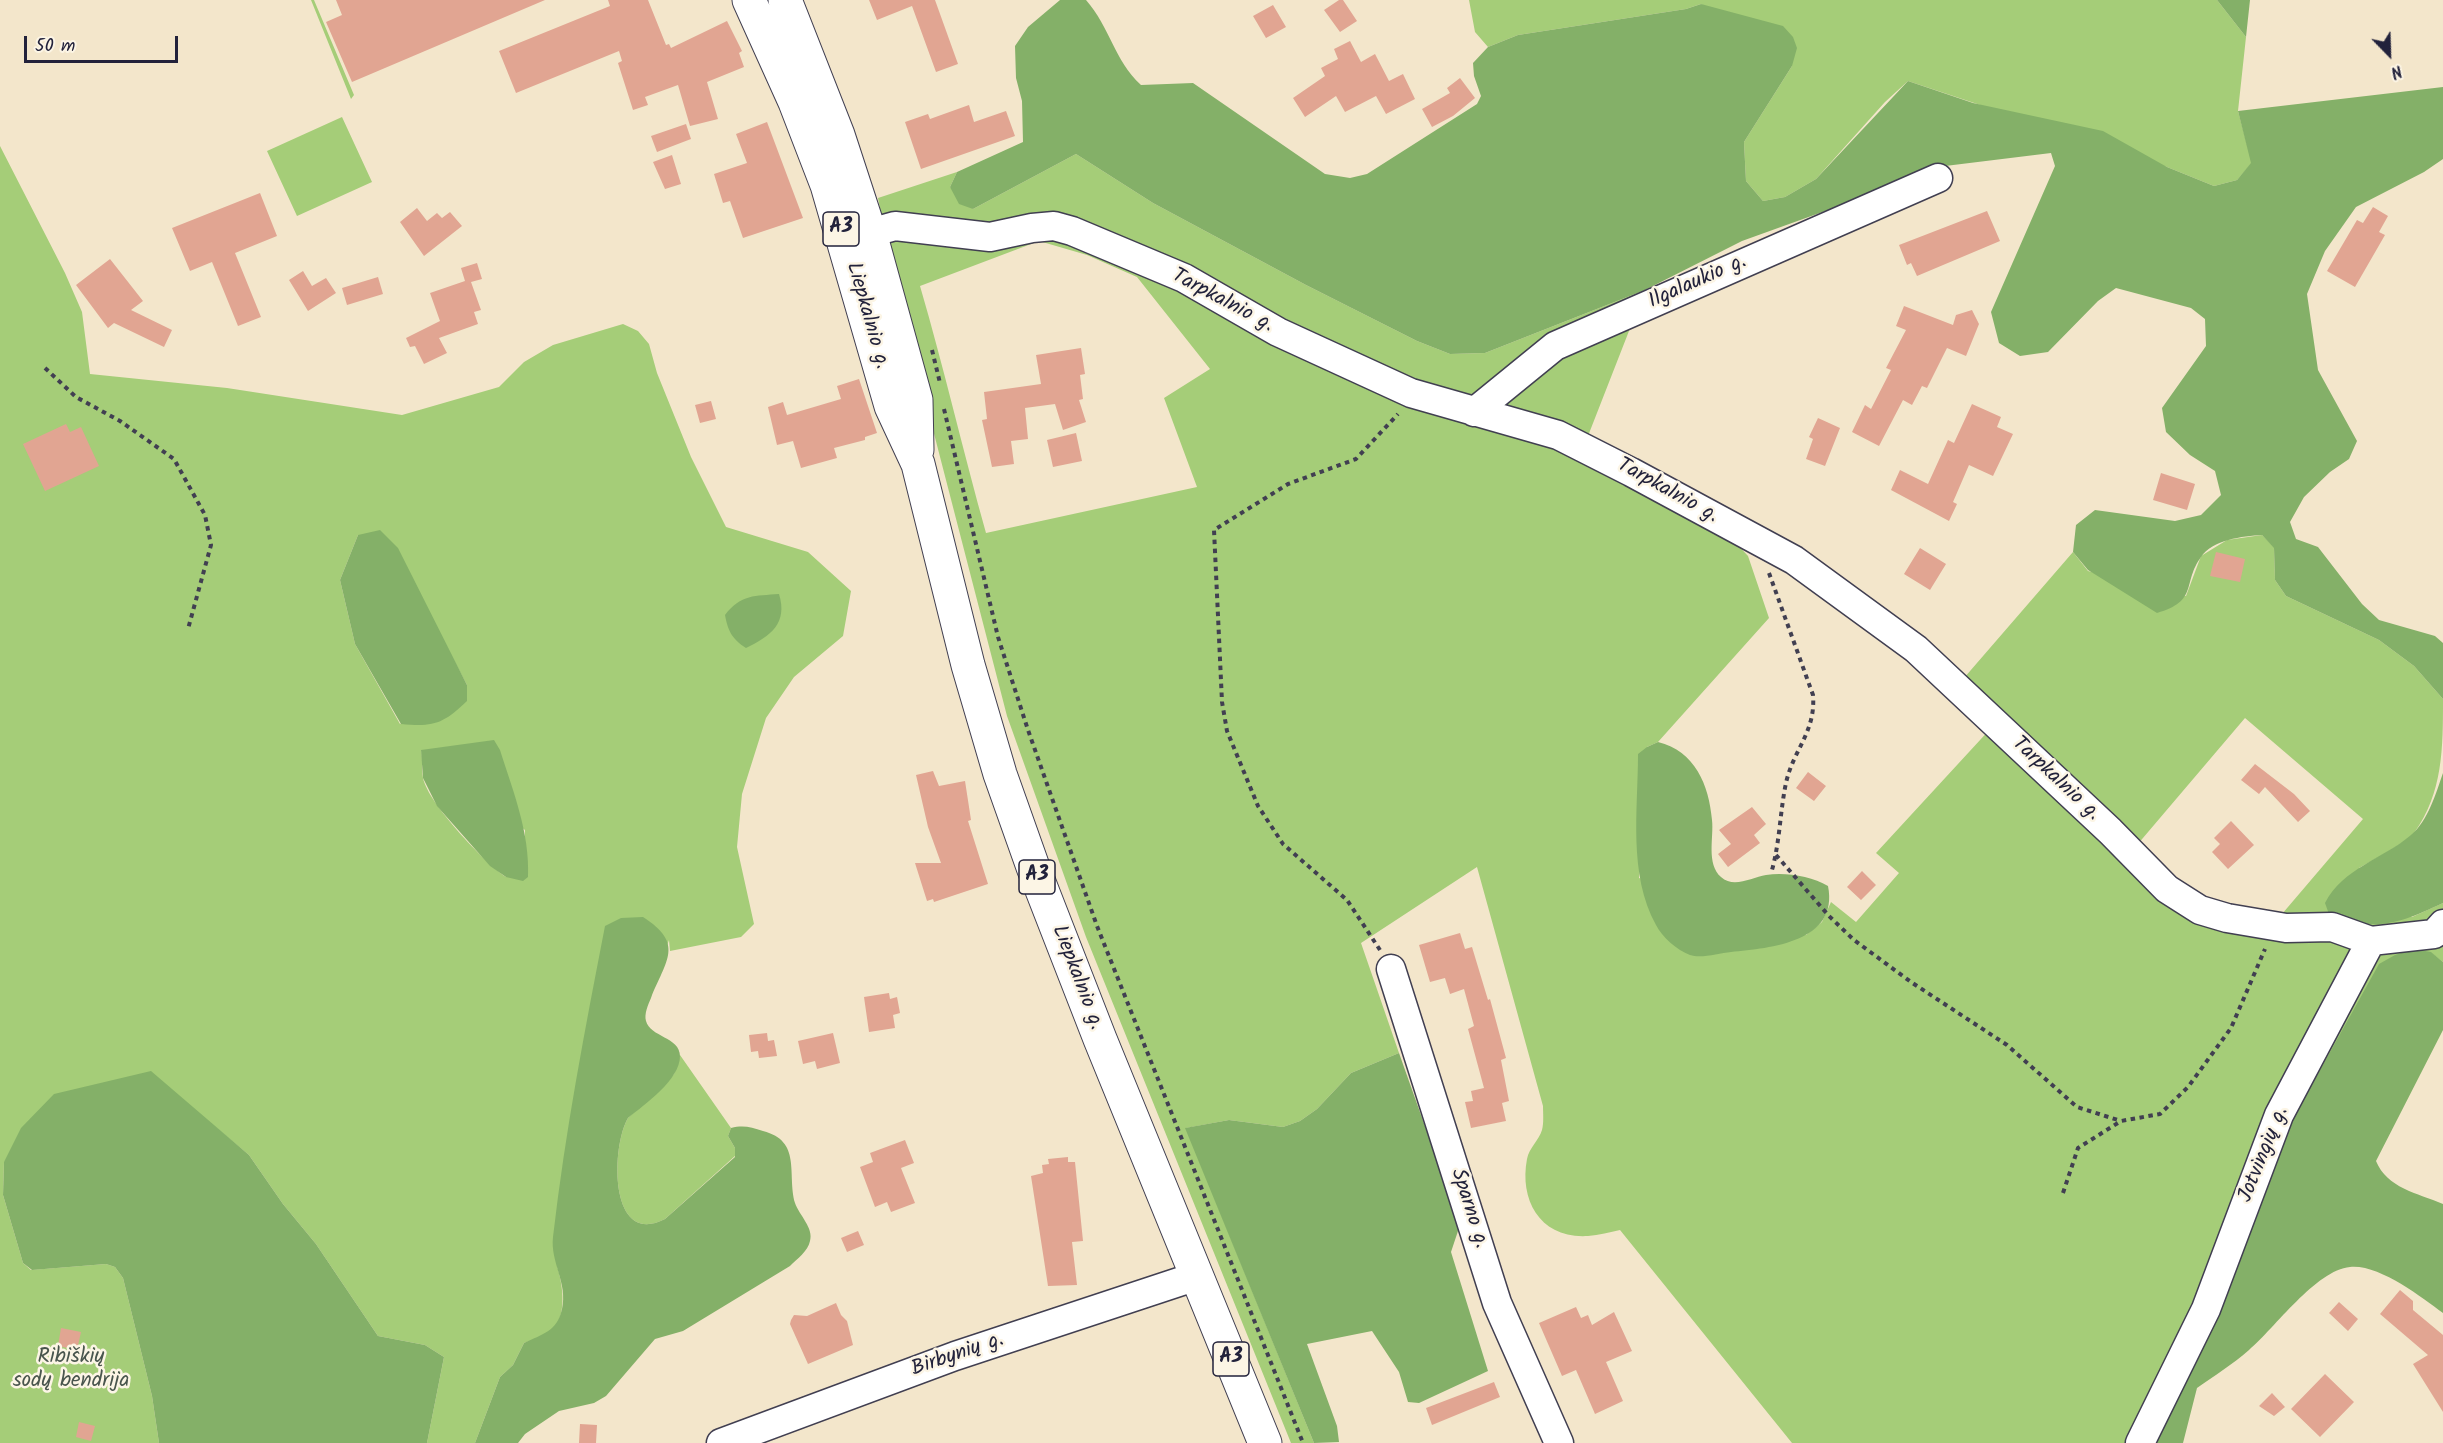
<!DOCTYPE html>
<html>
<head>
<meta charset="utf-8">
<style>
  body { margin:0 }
  #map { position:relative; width:2443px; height:1443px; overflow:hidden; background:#f3e6cb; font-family:Kalam,sans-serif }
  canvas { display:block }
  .north { position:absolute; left:2359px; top:24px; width:60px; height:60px; -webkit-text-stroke:4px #fcf5e5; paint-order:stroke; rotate:157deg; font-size:16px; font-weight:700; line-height:24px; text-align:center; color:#22223b }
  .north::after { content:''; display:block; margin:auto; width:21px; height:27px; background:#22223b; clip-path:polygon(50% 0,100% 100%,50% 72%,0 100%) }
  .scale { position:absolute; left:24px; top:36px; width:154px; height:27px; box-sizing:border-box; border:3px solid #22223b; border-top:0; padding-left:8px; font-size:18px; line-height:21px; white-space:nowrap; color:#22223b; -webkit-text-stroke:4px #fcf5e5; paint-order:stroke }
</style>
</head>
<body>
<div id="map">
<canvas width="2443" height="1443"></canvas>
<div class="north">N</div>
<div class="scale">50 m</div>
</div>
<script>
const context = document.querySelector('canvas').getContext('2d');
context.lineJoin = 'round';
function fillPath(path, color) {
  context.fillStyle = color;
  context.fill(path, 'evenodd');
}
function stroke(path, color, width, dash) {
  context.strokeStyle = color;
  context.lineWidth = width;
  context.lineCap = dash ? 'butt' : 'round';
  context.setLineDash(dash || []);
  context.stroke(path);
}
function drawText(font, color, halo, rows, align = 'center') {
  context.font = font + ' Kalam,sans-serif';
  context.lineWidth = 5;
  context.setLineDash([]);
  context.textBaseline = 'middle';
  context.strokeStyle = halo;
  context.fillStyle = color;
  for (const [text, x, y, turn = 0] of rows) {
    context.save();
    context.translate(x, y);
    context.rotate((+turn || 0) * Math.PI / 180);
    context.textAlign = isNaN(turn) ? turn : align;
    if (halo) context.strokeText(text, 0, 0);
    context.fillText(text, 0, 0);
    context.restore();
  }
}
const green = new Path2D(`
  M 311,0 L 314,0 L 354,95 L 351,99 Z
  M 1469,0 L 2217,0 L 2246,37 L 2238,111 L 2252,163 L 2237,180 L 2214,186 L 2167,167 L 1908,81 L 1885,102 L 1816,179 L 1785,197 L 1763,201 L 1746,181 L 1744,142 L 1792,66 L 1701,4 L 1686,9 L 1518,35 L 1488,47 L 1475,32 Z
  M 342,117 L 372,182 L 297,216 L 267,151 Z
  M 0,146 L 65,273 L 82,312 L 90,374 L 227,388 L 402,415 L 499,387 L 524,362 L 553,345 L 623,324 L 638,331 L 649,344 L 657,373 L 691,457 L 726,527 L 808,552 L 851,591 L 843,636 L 794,677 L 766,718 L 742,794 L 737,847 L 754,924 L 741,937 L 670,951 L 669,940 L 557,1266 C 563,1285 568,1318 550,1333 C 544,1338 531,1340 524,1343 L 513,1365 L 500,1377 L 475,1443 L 427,1443 L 444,1357 L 425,1345 L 378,1336 L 316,1244 L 283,1204 L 249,1155 L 208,1121 L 4,1162 L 3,1195 L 23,1263 L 31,1270 L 106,1264 L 115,1267 L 123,1278 L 152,1396 L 159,1443 L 0,1443 ZM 358,535 L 434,623 L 467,685 L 400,724 L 355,644 L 340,580 ZM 421,750 L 525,830 L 525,845 L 506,877 C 484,862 428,803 423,778 C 421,769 423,759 421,750 Z
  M 1076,154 L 1153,203 L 1306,285 L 1417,341 L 1450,354 L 1485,353 L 1645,290 L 1579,459 L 1735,542 L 1748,556 L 1769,618 L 1658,742 L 1647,747 L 1639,878 L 1806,935 L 1822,922 L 1831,902 L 1856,922 L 1899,873 L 1876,853 L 2004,714 L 1964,678 L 2073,552 L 2088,571 L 2186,596 L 2201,556 L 2227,540 L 2262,535 L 2274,547 L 2275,580 L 2286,596 L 2379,640 L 2414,666 L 2443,699 C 2443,748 2443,793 2414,833 C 2403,845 2374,859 2359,868 L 2412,917 L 2443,903 L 2443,962 L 2430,952 L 2152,1443 L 1792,1443 L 1620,1230 C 1610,1232 1599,1235 1588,1236 C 1541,1239 1519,1201 1527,1159 C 1529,1148 1539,1140 1542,1130 C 1544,1123 1543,1113 1543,1106 L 1477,867 L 1361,943 L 1399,1053 L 1351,1073 L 1317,1109 L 1300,1121 L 1283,1127 L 1229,1120 L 1186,1128 L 1314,1443 L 1291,1443 L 1086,937 L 1007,716 L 893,275 L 878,198 L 957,172 L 950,187 L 973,209 ZM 1039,241 L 1087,255 L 1137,277 L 1210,369 L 1164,398 L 1197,487 L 986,533 C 963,451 944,368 920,286 ZM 2245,718 L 2363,819 L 2282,914 C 2208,907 2190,892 2137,845 Z
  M 680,1055 L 731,1128 L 728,1136 L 735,1148 L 735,1156 L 665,1219 C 609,1248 611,1147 628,1118 L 674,1074 Z`);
const forest = new Path2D(`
  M 1060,0 L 1086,0 C 1110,27 1114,60 1141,85 L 1193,83 L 1325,174 L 1350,178 L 1367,174 L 1477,104 L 1481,96 L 1474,76 L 1473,63 L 1488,47 L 1518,35 L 1686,9 L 1701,4 L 1783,26 L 1793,37 L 1797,48 L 1792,66 L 1744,142 L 1746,181 L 1763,201 L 1785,197 L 1816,179 L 1908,81 L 1973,103 L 2103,131 L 2167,167 L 2214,186 L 2237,180 L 2251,163 L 2238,111 L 2443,87 L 2443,159 L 2424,172 L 2356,207 L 2325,251 L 2307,294 L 2318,370 L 2357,441 L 2349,459 L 2330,472 L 2304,497 L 2290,522 L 2296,539 L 2318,547 L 2362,604 L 2379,620 L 2435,636 L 2443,643 L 2443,699 L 2414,666 L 2379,640 L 2286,596 L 2275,580 L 2274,548 L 2262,535 C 2243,536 2212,540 2201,557 C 2182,583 2199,601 2157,613 L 2088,570 L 2073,552 L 2076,525 L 2095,510 L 2175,521 L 2201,515 L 2221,495 L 2215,471 L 2190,455 L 2166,432 L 2162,408 L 2206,346 L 2205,319 L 2191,308 L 2116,288 L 2098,301 L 2048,352 L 2020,356 L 1999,343 L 1991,312 L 2055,166 L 2051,153 L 1937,167 L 1864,197 L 1742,241 L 1645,290 L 1485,353 L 1450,354 L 1417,341 L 1306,285 L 1153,203 L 1076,154 L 973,209 L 959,204 L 950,187 L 957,172 L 1023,142 L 1022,101 L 1016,78 L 1015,46 L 1028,27 Z
  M 2217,0 L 2250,0 L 2246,37 Z
  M 380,530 L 398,548 L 467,685 L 467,701 C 443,724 434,727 401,724 L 355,644 L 340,580 L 358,535 Z
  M 779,594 C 788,623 771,636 746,648 C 732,639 728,631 725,615 C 741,594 755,596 779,594 Z
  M 494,740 L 500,750 C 513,791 530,833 528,877 L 523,881 L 506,877 L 490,866 L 437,806 L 423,778 L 421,750 Z
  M 1658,742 C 1695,751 1709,785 1712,820 C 1714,837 1706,864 1721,877 C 1734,889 1752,877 1766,875 C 1785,872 1811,876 1828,886 C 1839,942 1771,948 1731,952 C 1719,953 1701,959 1690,955 C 1677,950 1662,937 1656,925 C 1628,874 1638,810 1638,754 L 1647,747 Z
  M 2443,773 L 2443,903 C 2398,924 2379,931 2330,917 L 2325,903 C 2343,868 2383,859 2411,835 C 2428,821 2436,793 2443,773 Z
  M 643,917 C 685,944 666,960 651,998 C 648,1005 644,1014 646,1021 C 650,1037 680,1037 680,1056 C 680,1080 645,1104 628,1118 C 611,1147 609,1248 665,1219 L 735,1157 L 735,1148 L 728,1136 L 731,1128 C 743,1125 751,1127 763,1131 C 802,1141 787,1174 795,1203 C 799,1215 814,1228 810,1241 C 808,1251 797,1259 790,1266 L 683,1331 L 655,1339 L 606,1396 L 594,1403 L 559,1411 L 525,1434 L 518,1443 L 475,1443 L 500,1377 L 513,1365 L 524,1343 C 542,1334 557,1332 562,1309 C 568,1283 550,1262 553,1237 C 565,1132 585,1029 605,926 L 621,918 Z
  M 2414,949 L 2431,952 L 2443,962 L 2443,1030 L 2376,1161 C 2387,1188 2417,1193 2443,1204 L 2443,1313 C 2421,1297 2379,1264 2350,1267 C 2316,1270 2275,1328 2249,1350 C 2233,1364 2214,1376 2197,1388 L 2183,1443 L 2152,1443 L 2284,1135 L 2379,964 L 2395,955 Z
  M 1399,1053 L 1460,1225 L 1451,1252 L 1488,1371 L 1419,1403 L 1408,1402 L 1399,1372 L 1372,1331 L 1307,1344 L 1337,1426 L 1339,1442 L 1314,1443 L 1185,1128 L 1229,1120 L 1283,1127 L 1300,1121 L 1317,1109 L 1351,1073 Z
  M 151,1071 L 249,1155 L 283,1204 L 316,1244 L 378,1336 L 425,1345 L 444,1357 L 427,1443 L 159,1443 L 152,1396 L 123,1278 L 115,1267 L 106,1264 L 32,1270 L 23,1263 L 3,1195 L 4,1162 L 21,1128 L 54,1094 Z`);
const building = new Path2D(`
  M 336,0 L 545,0 L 352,82 L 326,22 L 342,15 Z
  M 608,0 L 648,0 L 666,45 L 669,44 L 671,48 L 727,21 L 742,51 L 739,53 L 744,67 L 707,82 L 718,119 L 690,126 L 678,85 L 645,97 L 648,105 L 633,110 L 618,63 L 622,61 L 619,51 L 516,93 L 499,51 L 610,6 Z
  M 869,0 L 935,0 L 958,64 L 936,72 L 912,6 L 877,20 Z
  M 1339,0 L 1343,0 L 1357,21 L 1340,32 L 1324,10 Z
  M 1273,5 L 1286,27 L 1266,38 L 1253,16 Z
  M 1350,41 L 1361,62 L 1375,54 L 1389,81 L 1403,74 L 1415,99 L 1386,114 L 1376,96 L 1345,112 L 1336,96 L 1305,117 L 1293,98 L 1325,76 L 1321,68 L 1338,59 L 1334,49 Z
  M 1460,78 L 1475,98 L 1453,116 L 1432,127 L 1422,109 L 1450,93 L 1447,88 Z
  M 969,105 L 974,122 L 1006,111 L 1015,136 L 921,169 L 905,122 L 928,114 L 930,119 Z
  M 767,122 L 803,218 L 743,238 L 730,201 L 723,203 L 714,174 L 747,163 L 736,134 Z
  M 686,124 L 691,139 L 657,152 L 651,136 Z
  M 672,155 L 681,184 L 665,189 L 653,162 Z
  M 260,193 L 277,236 L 235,253 L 261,317 L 238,326 L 212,262 L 190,271 L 172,228 Z
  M 2373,207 L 2388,216 L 2379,232 L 2385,235 L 2355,287 L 2327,271 L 2357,220 L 2363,223 Z
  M 417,208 L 427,221 L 437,213 L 442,218 L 450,212 L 462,226 L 424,256 L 400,222 Z
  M 1987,211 L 2000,241 L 1917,276 L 1911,263 L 1907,265 L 1899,245 Z
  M 110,259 L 143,301 L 131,310 L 172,330 L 164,347 L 114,323 L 108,328 L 76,285 Z
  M 477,263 L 482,279 L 471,282 L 481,310 L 474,312 L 478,324 L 439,338 L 447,353 L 424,364 L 415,346 L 410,347 L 406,338 L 440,321 L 430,293 L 465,281 L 461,268 Z
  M 303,271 L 312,286 L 326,278 L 336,293 L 308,311 L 289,280 Z
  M 378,277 L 383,294 L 347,305 L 342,288 Z
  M 1904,306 L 1953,325 L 1956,315 L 1972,310 L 1979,324 L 1966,356 L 1947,348 L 1927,388 L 1922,386 L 1912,405 L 1903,400 L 1879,446 L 1852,432 L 1865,405 L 1871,409 L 1891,370 L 1886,368 L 1906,330 L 1896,326 Z
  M 1081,348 L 1085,374 L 1080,375 L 1083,399 L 1079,400 L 1086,422 L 1063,430 L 1055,404 L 1025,408 L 1028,439 L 1011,441 L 1014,464 L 992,467 L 982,420 L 987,419 L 984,392 L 1041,384 L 1036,355 Z
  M 859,379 L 877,433 L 865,437 L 865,440 L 834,448 L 837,458 L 801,468 L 793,441 L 777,445 L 768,407 L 783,402 L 787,415 L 841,399 L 837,386 Z
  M 711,401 L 716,419 L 700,423 L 695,405 Z
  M 1972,404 L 2001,417 L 1997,427 L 2013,434 L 1993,476 L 1969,465 L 1953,502 L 1957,504 L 1949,521 L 1891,490 L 1900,470 L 1928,484 L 1948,440 L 1954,443 Z
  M 1818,418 L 1840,428 L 1825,466 L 1806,459 L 1813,439 L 1809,437 Z
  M 66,424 L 70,432 L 81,427 L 99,466 L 45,491 L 23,444 Z
  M 1076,433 L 1082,461 L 1053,467 L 1047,440 Z
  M 2161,473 L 2195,484 L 2187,510 L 2153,500 Z
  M 1920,548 L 1946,564 L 1930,590 L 1904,574 Z
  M 2216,552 L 2245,559 L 2240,582 L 2210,576 Z
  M 2255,764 L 2294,794 L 2310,811 L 2298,822 L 2265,787 L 2259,794 L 2241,780 Z
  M 933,771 L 939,786 L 965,781 L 971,820 L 968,821 L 988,884 L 934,902 L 933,899 L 927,901 L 915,863 L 941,863 L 928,827 L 916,775 Z
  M 1808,772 L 1826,786 L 1814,801 L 1796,788 Z
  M 1752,807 L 1766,824 L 1754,835 L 1760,843 L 1728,867 L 1718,854 L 1731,844 L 1719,830 Z
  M 2231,821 L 2254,845 L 2228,869 L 2212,852 L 2220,844 L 2214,838 Z
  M 1862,871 L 1876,885 L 1861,900 L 1847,887 Z
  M 1460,933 L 1465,949 L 1472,947 L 1488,1000 L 1490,999 L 1506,1058 L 1501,1060 L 1509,1101 L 1502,1103 L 1506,1121 L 1471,1128 L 1465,1102 L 1473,1101 L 1471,1091 L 1484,1088 L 1468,1029 L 1474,1026 L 1464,989 L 1450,994 L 1445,978 L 1430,982 L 1419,945 Z
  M 889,993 L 890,999 L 897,997 L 900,1013 L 893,1015 L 895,1028 L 869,1032 L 864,997 Z
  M 767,1033 L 768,1041 L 774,1040 L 777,1056 L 759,1058 L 758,1051 L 751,1052 L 749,1035 Z
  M 833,1033 L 840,1063 L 817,1069 L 815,1061 L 803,1064 L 798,1041 Z
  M 905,1140 L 914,1163 L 901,1168 L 915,1203 L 891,1212 L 887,1202 L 875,1207 L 860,1167 L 873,1162 L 870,1153 Z
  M 1068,1157 L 1068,1162 L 1075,1162 L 1083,1241 L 1072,1242 L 1077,1285 L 1048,1286 L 1031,1176 L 1043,1173 L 1042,1165 L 1049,1164 L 1048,1159 Z
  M 858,1231 L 864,1245 L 847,1252 L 841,1238 Z
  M 2400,1290 L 2413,1301 L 2413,1310 L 2443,1335 L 2443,1412 L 2413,1364 L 2428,1355 L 2380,1314 Z
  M 2339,1302 L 2358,1319 L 2348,1331 L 2329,1313 Z
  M 836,1303 L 841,1315 L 847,1321 L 853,1345 L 808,1364 L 790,1324 L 791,1320 L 794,1315 L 807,1316 Z
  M 1576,1307 L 1581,1318 L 1588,1315 L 1592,1325 L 1614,1312 L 1632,1351 L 1606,1362 L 1623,1401 L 1595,1414 L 1576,1370 L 1562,1376 L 1539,1323 Z
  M 61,1328 L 81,1332 L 77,1350 L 58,1346 Z
  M 2325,1374 L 2354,1402 L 2320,1437 L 2291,1409 Z
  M 1494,1382 L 1500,1397 L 1432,1425 L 1426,1408 Z
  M 2272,1393 L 2285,1407 L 2274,1416 L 2259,1406 Z
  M 79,1422 L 95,1426 L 91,1441 L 76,1437 Z
  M 580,1424 L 597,1425 L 596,1443 L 579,1443 Z`);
const path = new Path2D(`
  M 932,350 L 940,383
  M 45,368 L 76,397 L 120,421 L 174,459 L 205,515 L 211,545 L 188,629
  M 944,409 L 998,637 L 1028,730 L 1097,926 L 1303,1443
  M 1769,573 L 1813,695 C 1816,732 1793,750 1786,783 C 1780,811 1780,841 1772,870
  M 1776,855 L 1829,916 L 1854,940 L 1911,982 L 2007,1045 L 2077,1107 L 2121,1121
  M 1380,950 L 1347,900 L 1283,844 L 1258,806 L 1227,731 L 1222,702 L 1214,530 L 1288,484 L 1356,459 L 1398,414
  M 2063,1193 L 2078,1148 L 2121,1121 L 2160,1114 L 2188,1087 L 2231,1028 L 2265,949`);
const minor = new Path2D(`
  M 870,233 L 895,226 L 990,237 L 1032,228 L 1054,226 L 1072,231 L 1184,278 L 1278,332 L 1411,393 L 1558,435 L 1631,472 L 1794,560 L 1916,649 L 2110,831 L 2167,889 L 2200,910 L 2227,918 L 2286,928 L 2332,927 L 2371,941
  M 1474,412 L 1555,346 L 1938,178
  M 1391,969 L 1497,1303 L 1559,1443
  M 721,1443 L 955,1356 L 1197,1276
  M 2140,1443 L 2206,1309 L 2279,1115 L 2371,941 L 2434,934 L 2443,924`);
const major = new Path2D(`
  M 749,0 L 795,102 L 827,185 L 891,406 L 918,464 L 968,665 L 1000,774 L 1033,867 L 1100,1039 L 1265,1443
  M 785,0 L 838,135 L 870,233 L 916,400 L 917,450`);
const shields = [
  [841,229,36],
  [1037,877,36],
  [1231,1359,36]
];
const shieldNames = [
  ["A3",841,229],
  ["A3",1037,877],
  ["A3",1231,1359]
];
const streetNames = [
  ["Ilgalaukio g.",1698,283,-24],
  ["Tarpkalnio g.",1222,302,28],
  ["Liepkalnio g.",866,316,74],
  ["Tarpkalnio g.",1667,492,29],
  ["Tarpkalnio g.",2055,780,43],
  ["Liepkalnio g.",1076,978,69],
  ["Jotvingių g.",2265,1155,-68],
  ["Sparno g.",1468,1209,72],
  ["Birbynių g.",958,1356,-19]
];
const parkNames = [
  ["Ribiškių",71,1358],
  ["sodų bendrija",71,1382]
];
fillPath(green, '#a5cd78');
fillPath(forest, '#84b068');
fillPath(building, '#e1a592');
stroke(minor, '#413f51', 31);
stroke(major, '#413f51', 35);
stroke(path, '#413f51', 4, [4.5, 4.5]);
stroke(minor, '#fff', 28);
stroke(major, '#fff', 33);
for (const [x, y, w] of shields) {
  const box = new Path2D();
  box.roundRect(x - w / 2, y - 17, w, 34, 4.5);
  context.fillStyle = '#fcf5e5';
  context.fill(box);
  stroke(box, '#22223b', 1.5);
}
drawText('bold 20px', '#22223b', null, shieldNames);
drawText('21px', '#22223b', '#fcf5e5', streetNames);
drawText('21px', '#49554d', '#fcf5e5', parkNames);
</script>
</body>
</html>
